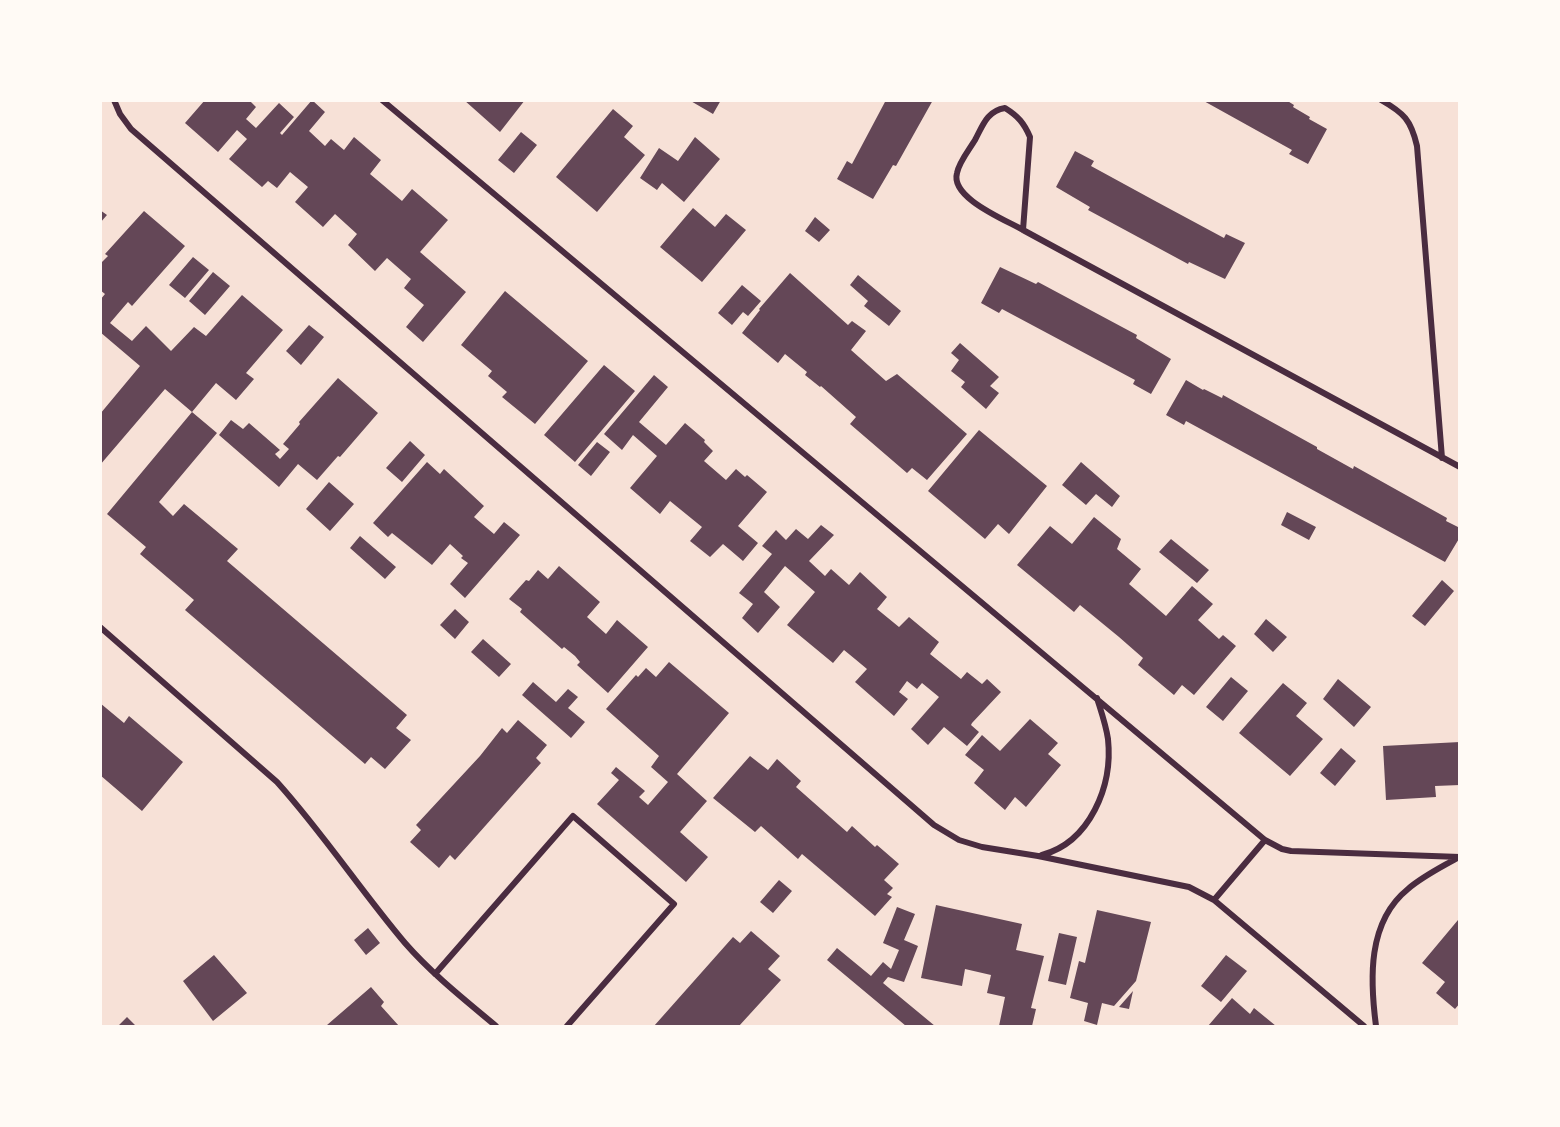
<!DOCTYPE html>
<html>
<head>
<meta charset="utf-8">
<style>
  body { margin:0 }
  #map { position:relative; width:1560px; height:1127px; overflow:hidden; background:#f7e1d7; font-family:"PT Serif",serif }
  canvas { display:block }
  .frame { position:absolute; inset:0; border:102px solid #fffaf5; pointer-events:none }
</style>
</head>
<body>
<div id="map">
<canvas width="1560" height="1127"></canvas>
<div class="frame"></div>
</div>
<script>
const context = document.querySelector('canvas').getContext('2d');
context.lineJoin = 'round';
function fillPath(path, color) {
  context.fillStyle = color;
  context.fill(path, 'evenodd');
}
function stroke(path, color, width, dash) {
  context.strokeStyle = color;
  context.lineWidth = width;
  context.lineCap = dash ? 'butt' : 'round';
  context.setLineDash(dash || []);
  context.stroke(path);
}
const building = new Path2D(`
  M 205,100 L 249,100 L 256,107 L 246,119 L 256,128 L 279,103 L 294,117 L 280,133 L 282,135 L 312,100 L 325,112 L 309,131 L 325,146 L 331,139 L 344,150 L 354,137 L 381,160 L 370,174 L 402,201 L 412,189 L 448,220 L 420,252 L 466,292 L 423,342 L 406,327 L 424,305 L 404,288 L 411,279 L 387,258 L 375,271 L 348,245 L 357,234 L 335,214 L 323,227 L 295,202 L 308,187 L 290,172 L 277,188 L 268,181 L 262,187 L 229,159 L 247,139 L 237,130 L 218,152 L 185,123 Z
  M 464,100 L 525,100 L 500,132 Z
  M 689,100 L 721,100 L 713,114 Z
  M 886,100 L 933,100 L 896,166 L 893,165 L 873,199 L 837,179 L 847,161 L 852,164 Z
  M 1202,100 L 1286,100 L 1294,105 L 1293,107 L 1310,117 L 1309,119 L 1327,129 L 1308,164 L 1289,154 L 1292,150 Z
  M 613,109 L 633,126 L 624,137 L 645,155 L 597,212 L 556,177 Z
  M 521,132 L 537,145 L 514,173 L 498,160 Z
  M 695,137 L 720,159 L 684,202 L 662,183 L 657,190 L 640,178 L 659,148 L 678,161 Z
  M 1075,151 L 1094,161 L 1091,166 L 1157,202 L 1224,238 L 1226,234 L 1245,243 L 1225,279 L 1189,262 L 1188,264 L 1088,210 L 1090,207 L 1056,187 Z
  M 693,208 L 715,227 L 726,214 L 746,230 L 702,282 L 660,247 Z
  M 100,210 L 107,215 L 100,223 Z
  M 144,211 L 185,246 L 132,306 L 128,302 L 110,323 L 132,341 L 146,326 L 171,351 L 194,327 L 206,336 L 242,295 L 283,330 L 246,373 L 254,379 L 236,400 L 216,383 L 192,412 L 165,389 L 100,465 L 100,414 L 140,366 L 100,332 L 100,300 L 105,294 L 100,290 L 100,264 L 108,256 L 105,254 Z
  M 815,217 L 830,230 L 819,242 L 805,231 Z
  M 193,257 L 209,270 L 185,298 L 169,285 Z
  M 1000,267 L 1036,284 L 1038,282 L 1137,335 L 1136,338 L 1171,359 L 1151,394 L 1133,384 L 1135,380 L 1002,309 L 999,313 L 981,303 Z
  M 213,272 L 230,286 L 205,315 L 189,301 Z
  M 790,273 L 848,325 L 852,321 L 866,331 L 851,350 L 886,381 L 897,374 L 967,434 L 927,480 L 912,468 L 907,473 L 850,424 L 856,417 L 821,386 L 820,387 L 805,375 L 807,372 L 785,354 L 778,363 L 742,333 L 760,310 L 759,309 Z
  M 858,275 L 901,311 L 889,326 L 864,306 L 868,301 L 850,285 Z
  M 742,285 L 761,301 L 748,316 L 743,312 L 732,325 L 718,313 Z
  M 505,291 L 588,361 L 535,424 L 502,397 L 507,392 L 488,376 L 492,371 L 461,345 Z
  M 309,325 L 324,337 L 301,365 L 286,351 Z
  M 960,343 L 999,377 L 990,386 L 999,393 L 986,409 L 961,387 L 965,382 L 951,371 L 959,360 L 951,353 Z
  M 604,365 L 635,391 L 575,462 L 544,435 Z
  M 654,375 L 668,387 L 639,422 L 666,445 L 685,423 L 705,440 L 704,442 L 713,451 L 704,461 L 726,480 L 736,469 L 745,477 L 747,475 L 767,492 L 738,526 L 758,543 L 743,561 L 723,544 L 710,557 L 690,541 L 702,527 L 670,501 L 660,514 L 630,488 L 657,456 L 633,435 L 622,450 L 604,434 Z
  M 338,378 L 378,413 L 340,457 L 338,456 L 317,480 L 298,464 L 279,487 L 219,435 L 231,420 L 243,429 L 249,423 L 280,450 L 275,454 L 280,459 L 289,449 L 283,444 L 300,424 L 299,422 Z
  M 1186,380 L 1203,390 L 1204,389 L 1222,398 L 1223,395 L 1317,447 L 1317,449 L 1353,469 L 1354,466 L 1447,518 L 1446,521 L 1460,528 L 1460,537 L 1445,562 L 1186,421 L 1184,425 L 1166,415 Z
  M 192,412 L 217,433 L 159,502 L 173,516 L 184,504 L 238,549 L 227,561 L 407,715 L 396,728 L 411,740 L 385,769 L 371,757 L 365,764 L 185,610 L 194,600 L 140,554 L 146,547 L 107,514 Z
  M 979,430 L 1047,486 L 1009,534 L 998,524 L 985,539 L 928,491 Z
  M 410,441 L 425,455 L 402,482 L 386,468 Z
  M 597,442 L 610,452 L 591,476 L 578,465 Z
  M 427,462 L 440,474 L 444,469 L 484,506 L 474,517 L 494,534 L 504,522 L 520,535 L 465,598 L 450,584 L 468,563 L 461,558 L 463,556 L 450,544 L 432,565 L 392,533 L 388,537 L 373,523 Z
  M 1081,462 L 1120,496 L 1112,507 L 1096,494 L 1086,505 L 1062,485 Z
  M 329,482 L 354,504 L 330,531 L 306,509 Z
  M 1287,512 L 1316,527 L 1309,540 L 1281,525 Z
  M 1094,517 L 1121,539 L 1117,549 L 1141,569 L 1129,584 L 1166,616 L 1192,586 L 1213,604 L 1198,620 L 1219,639 L 1223,635 L 1236,646 L 1194,695 L 1182,685 L 1174,695 L 1138,665 L 1143,658 L 1119,637 L 1080,605 L 1074,612 L 1017,565 L 1050,526 L 1072,544 Z
  M 821,525 L 834,535 L 809,561 L 825,576 L 831,569 L 849,585 L 860,572 L 887,597 L 877,609 L 899,627 L 909,617 L 939,642 L 930,654 L 961,679 L 967,672 L 982,684 L 987,679 L 1001,692 L 972,723 L 971,725 L 979,732 L 967,746 L 944,727 L 928,745 L 911,729 L 939,697 L 922,683 L 917,689 L 907,681 L 899,692 L 908,699 L 894,716 L 855,682 L 867,669 L 855,659 L 844,650 L 833,663 L 787,625 L 815,592 L 785,566 L 764,592 L 780,607 L 758,633 L 742,618 L 753,604 L 739,593 L 772,554 L 762,546 L 776,530 L 786,540 L 796,529 L 808,539 Z
  M 360,536 L 396,567 L 385,579 L 350,548 Z
  M 1171,539 L 1209,570 L 1197,583 L 1159,552 Z
  M 559,566 L 600,602 L 587,617 L 606,634 L 617,620 L 648,647 L 608,693 L 577,665 L 580,662 L 575,656 L 564,647 L 562,649 L 520,612 L 522,609 L 509,599 L 526,580 L 529,581 L 538,570 L 548,579 Z
  M 1442,580 L 1454,591 L 1425,626 L 1412,616 Z
  M 455,609 L 469,622 L 455,639 L 440,625 Z
  M 1266,619 L 1287,637 L 1273,652 L 1254,634 Z
  M 483,639 L 511,664 L 499,677 L 471,652 Z
  M 669,662 L 729,713 L 677,774 L 707,801 L 680,832 L 708,857 L 686,882 L 597,804 L 619,780 L 611,773 L 616,767 L 645,791 L 639,797 L 648,805 L 668,782 L 651,767 L 659,756 L 606,709 L 636,675 L 638,677 L 646,668 L 656,677 Z
  M 1231,677 L 1248,691 L 1223,721 L 1206,707 Z
  M 1338,679 L 1371,707 L 1354,727 L 1323,699 Z
  M 533,682 L 556,702 L 568,689 L 578,697 L 568,708 L 585,722 L 571,738 L 522,695 Z
  M 1283,683 L 1307,703 L 1296,716 L 1323,739 L 1290,776 L 1239,733 Z
  M 100,703 L 124,723 L 129,716 L 183,762 L 142,811 L 100,775 Z
  M 1030,719 L 1058,743 L 1048,754 L 1061,765 L 1026,807 L 1015,797 L 1005,810 L 974,783 L 984,770 L 965,755 L 982,735 L 1000,751 Z
  M 518,720 L 547,745 L 536,758 L 541,763 L 455,860 L 450,855 L 439,868 L 410,842 L 421,830 L 416,825 L 480,756 L 502,728 L 507,733 Z
  M 1460,742 L 1460,785 L 1435,786 L 1436,797 L 1386,800 L 1383,746 Z
  M 1341,748 L 1356,761 L 1335,786 L 1320,773 Z
  M 750,756 L 768,770 L 777,759 L 801,781 L 796,787 L 847,832 L 852,826 L 875,847 L 877,845 L 899,864 L 884,880 L 893,888 L 887,894 L 892,897 L 875,916 L 802,854 L 798,859 L 761,826 L 755,832 L 713,798 Z
  M 779,880 L 792,891 L 773,913 L 760,902 Z
  M 936,905 L 1022,924 L 1016,950 L 1044,956 L 1031,1008 L 1036,1009 L 1032,1026 L 999,1026 L 1005,997 L 987,993 L 991,975 L 965,969 L 962,986 L 921,978 Z
  M 897,907 L 915,914 L 904,940 L 918,946 L 904,982 L 888,977 L 883,983 L 935,1026 L 906,1026 L 827,960 L 837,948 L 871,976 L 883,962 L 891,969 L 899,950 L 883,943 Z
  M 1097,910 L 1151,922 L 1136,981 L 1114,1006 L 1102,1003 L 1097,1025 L 1084,1021 L 1088,1003 L 1070,998 L 1079,961 L 1085,963 Z
  M 1458,920 L 1460,1003 L 1455,1009 L 1436,993 L 1445,982 L 1422,963 Z
  M 368,928 L 380,943 L 366,955 L 354,940 Z
  M 751,931 L 780,956 L 768,969 L 781,980 L 739,1026 L 654,1026 L 733,937 L 740,943 Z
  M 1059,933 L 1077,937 L 1066,985 L 1048,981 Z
  M 214,955 L 247,993 L 213,1021 L 183,981 Z
  M 1226,955 L 1247,971 L 1221,1002 L 1201,986 Z
  M 371,987 L 384,1002 L 381,1006 L 399,1026 L 328,1026 L 327,1025 Z
  M 1133,991 L 1129,1009 L 1119,1007 Z
  M 1232,998 L 1250,1014 L 1254,1008 L 1276,1026 L 1208,1026 Z
  M 127,1017 L 136,1026 L 118,1026 Z`);
const minor = new Path2D(`
  M 114,100 L 120,114 L 131,129 L 934,825 L 959,840 L 982,847 L 1038,856 L 1189,887 L 1214,900 L 1364,1026
  M 382,100 L 1265,840 L 1282,849 L 1291,851 L 1460,857
  M 1381,100 C 1404,113 1411,120 1417,146 L 1442,458
  M 1023,230 L 1030,137 C 1024,123 1018,116 1005,108 C 987,111 983,125 975,140 C 969,150 959,162 957,173 C 950,198 1006,220 1023,230 L 1460,467
  M 100,627 L 277,782 C 323,833 361,891 405,943 C 432,974 465,1000 496,1026
  M 1042,855 C 1090,842 1113,786 1108,739 C 1106,725 1101,711 1097,698
  M 1214,900 L 1265,840
  M 435,974 L 573,816 L 674,904 L 567,1026
  M 1376,1026 C 1370,980 1367,922 1408,889 C 1423,876 1442,867 1459,857`);
fillPath(building, '#644757');
stroke(minor, '#4a2c40', 6);
</script>
</body>
</html>
